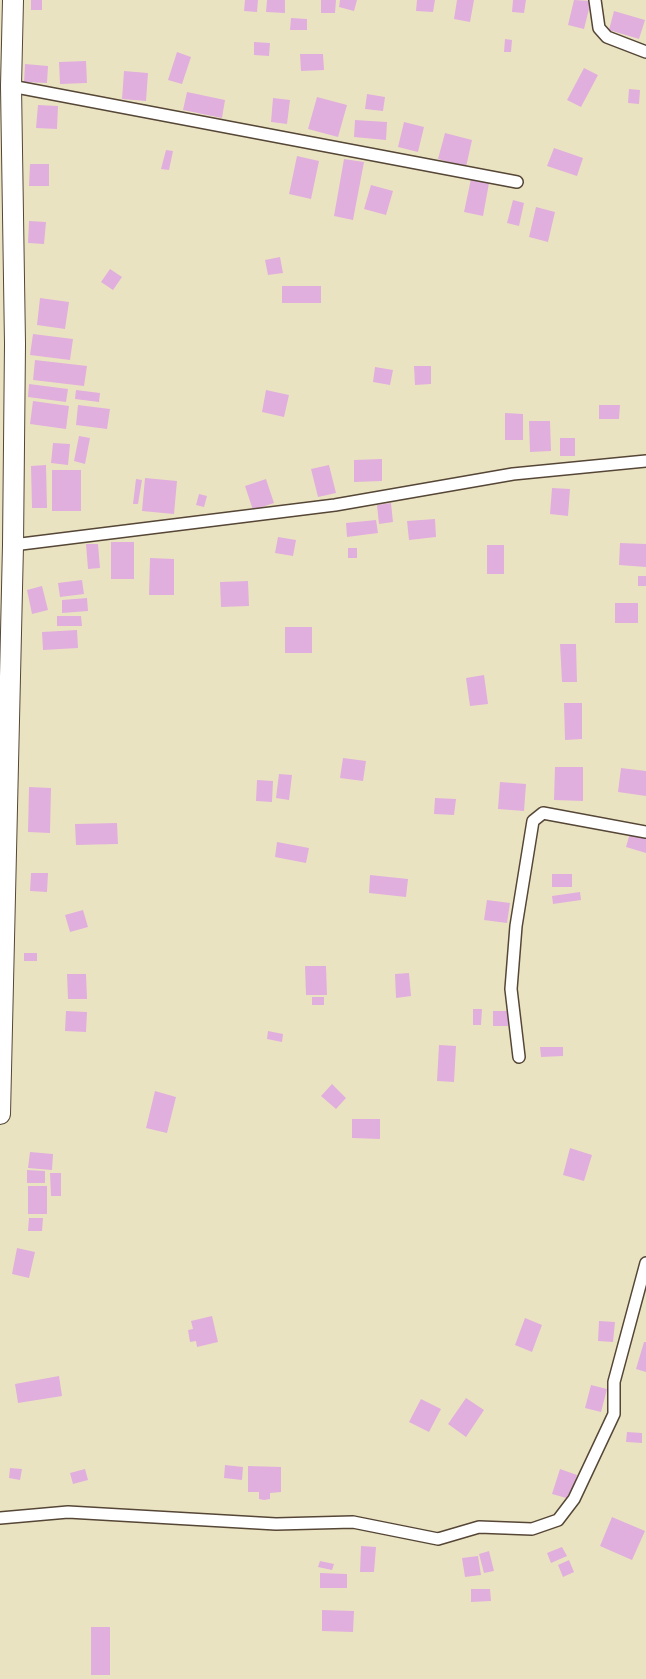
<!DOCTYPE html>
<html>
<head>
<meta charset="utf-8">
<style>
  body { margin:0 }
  canvas { display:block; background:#eae3c1 }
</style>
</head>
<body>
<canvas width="646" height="1679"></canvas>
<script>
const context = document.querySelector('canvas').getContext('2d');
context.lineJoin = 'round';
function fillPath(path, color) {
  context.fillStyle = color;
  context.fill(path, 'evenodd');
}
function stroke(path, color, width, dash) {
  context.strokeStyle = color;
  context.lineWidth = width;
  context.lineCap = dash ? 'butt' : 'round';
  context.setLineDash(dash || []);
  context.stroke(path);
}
const building = new Path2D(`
  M 31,0 L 42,0 L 42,10 L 31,10 Z
  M 245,0 L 258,0 L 257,12 L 244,11 Z
  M 267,0 L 285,0 L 285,13 L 266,12 Z
  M 321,0 L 336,0 L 335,13 L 321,13 Z
  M 340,0 L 357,0 L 354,11 L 339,7 Z
  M 417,0 L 435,0 L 433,12 L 416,11 Z
  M 457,0 L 474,0 L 470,22 L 454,19 Z
  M 513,0 L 526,0 L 524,13 L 512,12 Z
  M 574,0 L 591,1 L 584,29 L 568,25 Z
  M 614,11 L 645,20 L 639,39 L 609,30 Z
  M 291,18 L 307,19 L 307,30 L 290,30 Z
  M 505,39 L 512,40 L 511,52 L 504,52 Z
  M 254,42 L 270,43 L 269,56 L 254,55 Z
  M 177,52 L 191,57 L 182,84 L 168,80 Z
  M 300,54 L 323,54 L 324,70 L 301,71 Z
  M 86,61 L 87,83 L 60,84 L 59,62 Z
  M 25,64 L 48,66 L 47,83 L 24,82 Z
  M 584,68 L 598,75 L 581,107 L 567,100 Z
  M 124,71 L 148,73 L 146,101 L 122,99 Z
  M 629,89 L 640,90 L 639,104 L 628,103 Z
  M 187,92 L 225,100 L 222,118 L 183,110 Z
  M 367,94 L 385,97 L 383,111 L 365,109 Z
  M 317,97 L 347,105 L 338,137 L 308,129 Z
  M 273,98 L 290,100 L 287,124 L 271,122 Z
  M 38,105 L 58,106 L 57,129 L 36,128 Z
  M 355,120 L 387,122 L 386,140 L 354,137 Z
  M 404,122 L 424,127 L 418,152 L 398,147 Z
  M 445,133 L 472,140 L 466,167 L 438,159 Z
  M 554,148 L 583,158 L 577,176 L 547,166 Z
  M 166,150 L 173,151 L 169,170 L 161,169 Z
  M 297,156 L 319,161 L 311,199 L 289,194 Z
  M 344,159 L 364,162 L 353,220 L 334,216 Z
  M 30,164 L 49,164 L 49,186 L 29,186 Z
  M 471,179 L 489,183 L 483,216 L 464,212 Z
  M 371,185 L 393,191 L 386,215 L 364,209 Z
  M 513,200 L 524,203 L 519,226 L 507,223 Z
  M 536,207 L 555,212 L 548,242 L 529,237 Z
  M 29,221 L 46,222 L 44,244 L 28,243 Z
  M 280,257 L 283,273 L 268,275 L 265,260 Z
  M 110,269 L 122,277 L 113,290 L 101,282 Z
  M 282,286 L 321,286 L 321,303 L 282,303 Z
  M 40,298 L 69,302 L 65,329 L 37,325 Z
  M 33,334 L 73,339 L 70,360 L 30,355 Z
  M 35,360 L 87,366 L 84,386 L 33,380 Z
  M 414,366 L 431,366 L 431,384 L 415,385 Z
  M 375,367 L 393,370 L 390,385 L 373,382 Z
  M 29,384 L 68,389 L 66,402 L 28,397 Z
  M 76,390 L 100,393 L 99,402 L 75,399 Z
  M 266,390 L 289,395 L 284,417 L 262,412 Z
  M 33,401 L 69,406 L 66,429 L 30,424 Z
  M 78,405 L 110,409 L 107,429 L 76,425 Z
  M 599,405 L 620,405 L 619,419 L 599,419 Z
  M 505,413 L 523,414 L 523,440 L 505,440 Z
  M 529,421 L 550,421 L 551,451 L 530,452 Z
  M 79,436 L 90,438 L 85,464 L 74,461 Z
  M 560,438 L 575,438 L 575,456 L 560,456 Z
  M 53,443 L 70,444 L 68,465 L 51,463 Z
  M 382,459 L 382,481 L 354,482 L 354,460 Z
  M 46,465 L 47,508 L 32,508 L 31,466 Z
  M 329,465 L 336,493 L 318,497 L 311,469 Z
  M 52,470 L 81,470 L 81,511 L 52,511 Z
  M 145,478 L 177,481 L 174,514 L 142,511 Z
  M 136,479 L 142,480 L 138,504 L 133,504 Z
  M 266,479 L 274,503 L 253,510 L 245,486 Z
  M 552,488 L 570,489 L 568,516 L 550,514 Z
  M 199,494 L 207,496 L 204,507 L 196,505 Z
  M 391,503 L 393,522 L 379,524 L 377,505 Z
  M 435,519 L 436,537 L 409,540 L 407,521 Z
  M 376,520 L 378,533 L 347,537 L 346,523 Z
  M 278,537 L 296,540 L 293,556 L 275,553 Z
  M 111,542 L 134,542 L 134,579 L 111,579 Z
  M 620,543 L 646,544 L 646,567 L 619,565 Z
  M 86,544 L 98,544 L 100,568 L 88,569 Z
  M 487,545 L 504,545 L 504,574 L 487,574 Z
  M 348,548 L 357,548 L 357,558 L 348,558 Z
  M 150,558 L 174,559 L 174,595 L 149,595 Z
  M 638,576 L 646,576 L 646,586 L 638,586 Z
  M 82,580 L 84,594 L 60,597 L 58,583 Z
  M 248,581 L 249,606 L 221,607 L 220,582 Z
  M 42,586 L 48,610 L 32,614 L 27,590 Z
  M 87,598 L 88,611 L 62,613 L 62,600 Z
  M 615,603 L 638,603 L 638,623 L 615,623 Z
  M 57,616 L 81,616 L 82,626 L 57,626 Z
  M 285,627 L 312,627 L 312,653 L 285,653 Z
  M 77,630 L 78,648 L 43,650 L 42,632 Z
  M 560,644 L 576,644 L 577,682 L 562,682 Z
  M 484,675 L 488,704 L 470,706 L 466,678 Z
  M 564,703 L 582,703 L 582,739 L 565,740 Z
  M 343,758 L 366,761 L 363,781 L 340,778 Z
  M 555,767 L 583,767 L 583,801 L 554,800 Z
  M 621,768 L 646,771 L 646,796 L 618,792 Z
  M 279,774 L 292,775 L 289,800 L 276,798 Z
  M 257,780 L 273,781 L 272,802 L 256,801 Z
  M 500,782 L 526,784 L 524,811 L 498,809 Z
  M 29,787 L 51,788 L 50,833 L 28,832 Z
  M 435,798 L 456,799 L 454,815 L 434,814 Z
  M 117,823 L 118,844 L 76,845 L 75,824 Z
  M 630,833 L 646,837 L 646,853 L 626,847 Z
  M 277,842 L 309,848 L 306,863 L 275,857 Z
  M 31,873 L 48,873 L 47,892 L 30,891 Z
  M 552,874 L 572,874 L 572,887 L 552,887 Z
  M 370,875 L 408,879 L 406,897 L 369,893 Z
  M 580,892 L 581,900 L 553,904 L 552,896 Z
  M 487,900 L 510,903 L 507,923 L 484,920 Z
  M 83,910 L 88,927 L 70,932 L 65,915 Z
  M 24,953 L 37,953 L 37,961 L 24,961 Z
  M 305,966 L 326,966 L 327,995 L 306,995 Z
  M 409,973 L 411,996 L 396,998 L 395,974 Z
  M 67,974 L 86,974 L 87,999 L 68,999 Z
  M 312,997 L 324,997 L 324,1005 L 312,1005 Z
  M 473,1009 L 482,1009 L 481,1025 L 473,1025 Z
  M 66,1011 L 87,1012 L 86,1032 L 65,1031 Z
  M 493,1011 L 508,1011 L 508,1026 L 493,1026 Z
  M 268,1031 L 283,1034 L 282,1042 L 267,1039 Z
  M 439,1045 L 456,1046 L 454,1082 L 437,1081 Z
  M 540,1047 L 563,1047 L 563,1056 L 541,1057 Z
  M 332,1084 L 346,1098 L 336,1109 L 321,1096 Z
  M 155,1091 L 176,1097 L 167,1133 L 146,1128 Z
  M 352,1119 L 380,1119 L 380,1139 L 352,1138 Z
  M 570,1148 L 592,1155 L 584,1181 L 563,1175 Z
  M 30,1152 L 53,1154 L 52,1170 L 28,1168 Z
  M 27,1170 L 45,1171 L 45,1183 L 27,1183 Z
  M 50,1173 L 61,1173 L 61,1196 L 51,1196 Z
  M 28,1186 L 47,1186 L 47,1214 L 28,1214 Z
  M 29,1218 L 43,1218 L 42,1231 L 28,1231 Z
  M 17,1248 L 35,1252 L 29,1278 L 12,1274 Z
  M 212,1316 L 218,1342 L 197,1347 L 196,1341 L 190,1342 L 188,1330 L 193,1329 L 191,1321 Z
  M 525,1318 L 542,1325 L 532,1352 L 515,1345 Z
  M 599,1321 L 615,1322 L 613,1342 L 598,1341 Z
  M 644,1342 L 646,1342 L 646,1372 L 636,1369 Z
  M 59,1376 L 62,1396 L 18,1403 L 15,1384 Z
  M 591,1385 L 607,1389 L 601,1412 L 585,1408 Z
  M 466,1398 L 484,1410 L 466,1437 L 448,1424 Z
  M 421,1399 L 441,1409 L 429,1432 L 409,1422 Z
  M 627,1432 L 642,1433 L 642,1443 L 626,1442 Z
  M 225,1465 L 243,1467 L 242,1480 L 224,1478 Z
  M 248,1466 L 281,1467 L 281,1492 L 270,1493 L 270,1499 L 264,1500 L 259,1499 L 259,1492 L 248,1492 Z
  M 10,1468 L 22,1469 L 20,1480 L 9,1478 Z
  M 85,1469 L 88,1480 L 73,1484 L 70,1473 Z
  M 560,1469 L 577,1475 L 570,1499 L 552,1494 Z
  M 612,1517 L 645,1531 L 632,1560 L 600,1546 Z
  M 361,1546 L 376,1547 L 374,1572 L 360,1572 Z
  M 562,1547 L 567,1556 L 551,1563 L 547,1553 Z
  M 489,1551 L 494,1571 L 484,1573 L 479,1554 Z
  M 478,1556 L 481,1575 L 465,1577 L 462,1558 Z
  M 569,1560 L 574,1572 L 563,1577 L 558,1565 Z
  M 320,1561 L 334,1564 L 332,1570 L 318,1567 Z
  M 320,1573 L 347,1574 L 347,1588 L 320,1588 Z
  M 471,1589 L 490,1589 L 491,1601 L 471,1602 Z
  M 322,1610 L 354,1611 L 353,1632 L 322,1631 Z
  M 91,1627 L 110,1627 L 110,1675 L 91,1675 Z`);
const minor = new Path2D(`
  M 595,0 L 599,28 L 607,37 L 646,52
  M 11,86 L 517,182
  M 13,545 L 335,505 L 513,474 L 646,461
  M 519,1057 L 511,989 L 516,926 L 533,821 L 543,813 L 646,832
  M 0,1518 L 68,1512 L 276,1524 L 353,1522 L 438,1539 L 479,1527 L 532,1529 L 558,1520 L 574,1499 L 614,1414 L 614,1382 L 646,1263`);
const trunk = new Path2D(`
  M 0,1114 L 13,545 L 15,344 L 11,86 L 13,0`);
fillPath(building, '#e1afde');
stroke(minor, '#554636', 14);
stroke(trunk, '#554636', 22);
stroke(minor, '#fff', 11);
stroke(trunk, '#fff', 20);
</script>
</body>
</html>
